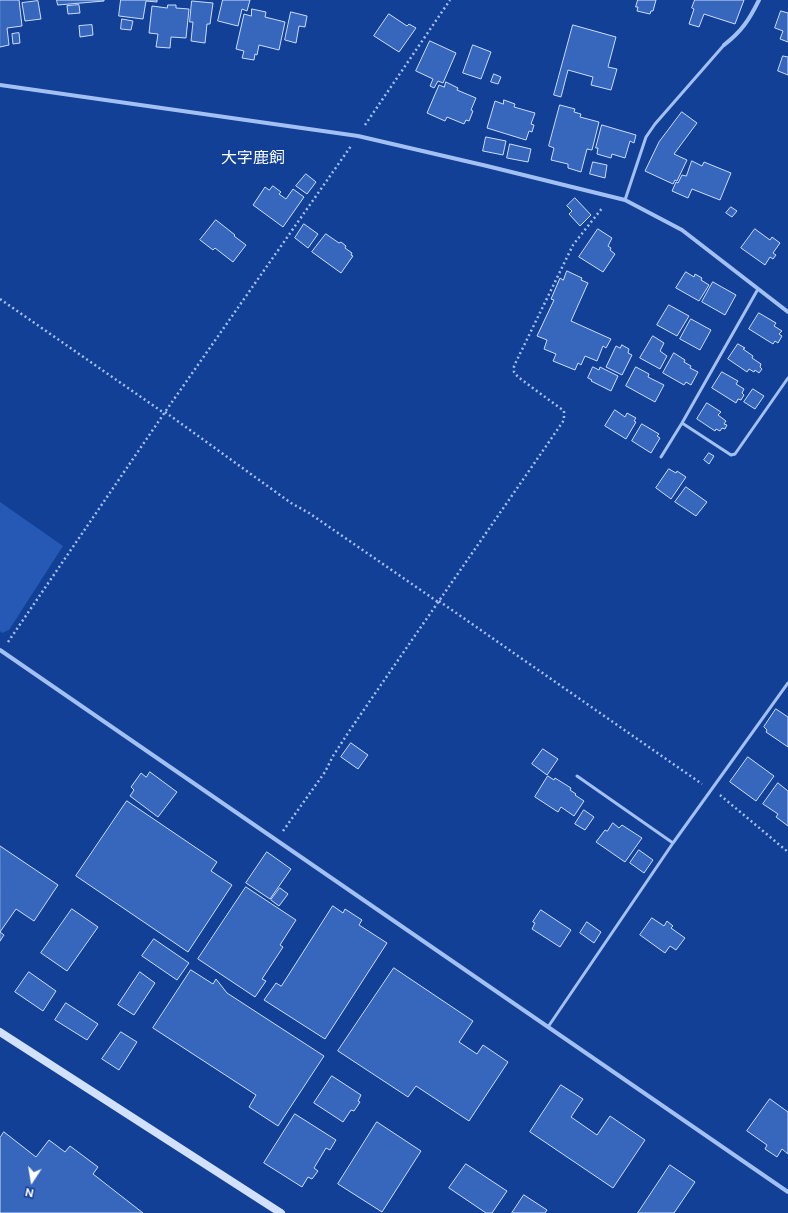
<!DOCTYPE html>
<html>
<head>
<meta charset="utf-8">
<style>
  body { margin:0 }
  #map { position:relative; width:788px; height:1213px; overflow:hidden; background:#124096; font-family:"Public Sans",sans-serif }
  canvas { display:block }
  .north { position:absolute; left:12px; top:1161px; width:40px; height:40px; -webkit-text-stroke:3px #124096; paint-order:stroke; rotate:192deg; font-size:11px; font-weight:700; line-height:16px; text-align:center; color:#fff }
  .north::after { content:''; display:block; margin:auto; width:14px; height:18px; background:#fff; clip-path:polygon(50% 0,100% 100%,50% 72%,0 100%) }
</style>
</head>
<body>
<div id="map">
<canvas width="788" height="1213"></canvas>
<div class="north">N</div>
</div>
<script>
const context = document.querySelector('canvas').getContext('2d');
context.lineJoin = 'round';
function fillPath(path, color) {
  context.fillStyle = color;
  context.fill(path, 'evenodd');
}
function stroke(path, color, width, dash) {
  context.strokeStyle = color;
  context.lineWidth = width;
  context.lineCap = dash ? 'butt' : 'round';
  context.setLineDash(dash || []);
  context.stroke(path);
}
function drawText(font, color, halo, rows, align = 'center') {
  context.font = font + ' "Public Sans","Noto Sans JP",sans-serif';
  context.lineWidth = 3;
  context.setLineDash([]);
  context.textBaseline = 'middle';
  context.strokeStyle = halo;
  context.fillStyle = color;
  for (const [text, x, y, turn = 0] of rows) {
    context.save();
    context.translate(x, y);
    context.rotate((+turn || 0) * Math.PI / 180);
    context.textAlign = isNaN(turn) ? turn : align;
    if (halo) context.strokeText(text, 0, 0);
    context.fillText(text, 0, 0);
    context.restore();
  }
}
const green = new Path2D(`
  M 0,502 L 63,546 L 9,630 L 2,633 L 0,631 Z`);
const building = new Path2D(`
  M 0,0 L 19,0 L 22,26 L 7,28 L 9,45 L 0,47 Z
  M 57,0 L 104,0 L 104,1 L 58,5 Z
  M 121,0 L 157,0 L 157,2 L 146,1 L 143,19 L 119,16 Z
  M 223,0 L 250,0 L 247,11 L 242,9 L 238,26 L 218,21 Z
  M 638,0 L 656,0 L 653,11 L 651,11 L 650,14 L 637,11 L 638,7 L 636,7 Z
  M 695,0 L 744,0 L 735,24 L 704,14 L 699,27 L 689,24 L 694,9 L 692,8 Z
  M 38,1 L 41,19 L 25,21 L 22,3 Z
  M 192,1 L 213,3 L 210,24 L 207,24 L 205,43 L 191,41 L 193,22 L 190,22 Z
  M 79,5 L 80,13 L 68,14 L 67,6 Z
  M 168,5 L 176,5 L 176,8 L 189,9 L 186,38 L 171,37 L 170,48 L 156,47 L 158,34 L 149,33 L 152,6 L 167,8 Z
  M 252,9 L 266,12 L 265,17 L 285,22 L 279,50 L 259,45 L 257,55 L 255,54 L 254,60 L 242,58 L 244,51 L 236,49 L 244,14 L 251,16 Z
  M 781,11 L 788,13 L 788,42 L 780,39 L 783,31 L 775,28 Z
  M 291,12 L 307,16 L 305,27 L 299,26 L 296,43 L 285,40 Z
  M 389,14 L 407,26 L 409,24 L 416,28 L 399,52 L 374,36 Z
  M 122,19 L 133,21 L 131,30 L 121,29 Z
  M 92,25 L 93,35 L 80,37 L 79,26 Z
  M 573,25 L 616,37 L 608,67 L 617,69 L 611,90 L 591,85 L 593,77 L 568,70 L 561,97 L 554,95 Z
  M 19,33 L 20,43 L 13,44 L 12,34 Z
  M 430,41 L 456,53 L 443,83 L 438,81 L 434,88 L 430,86 L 433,79 L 416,71 Z
  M 473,45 L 491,52 L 481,79 L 463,73 Z
  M 783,56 L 788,57 L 788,75 L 778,71 Z
  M 494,74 L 501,77 L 498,84 L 491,82 Z
  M 446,82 L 458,88 L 457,90 L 476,98 L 471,110 L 473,111 L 469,121 L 466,120 L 464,124 L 447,117 L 445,121 L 427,113 L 439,85 L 444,87 Z
  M 504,100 L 515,104 L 514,107 L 535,113 L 531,124 L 534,125 L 532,132 L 529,131 L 526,140 L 487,128 L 495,101 L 503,104 Z
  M 560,105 L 575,109 L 574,112 L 581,114 L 580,117 L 599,122 L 592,150 L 587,149 L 581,172 L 568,168 L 568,164 L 551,160 L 554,148 L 549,146 Z
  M 682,112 L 697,123 L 674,154 L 687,160 L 677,181 L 675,180 L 673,184 L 645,171 L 659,142 Z
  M 602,125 L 636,135 L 634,143 L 630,141 L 625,158 L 612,154 L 611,158 L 597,154 L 598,148 L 596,148 Z
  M 486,137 L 506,141 L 503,155 L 483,151 Z
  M 510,144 L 531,149 L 528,162 L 507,158 Z
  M 692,161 L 702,166 L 704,162 L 731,173 L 720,200 L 692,189 L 688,198 L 672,191 L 676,182 L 678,183 L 682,175 L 686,176 Z
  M 593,162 L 607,165 L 605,178 L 590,174 Z
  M 306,174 L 316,182 L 307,194 L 296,186 Z
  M 273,186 L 281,192 L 279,194 L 286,199 L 293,189 L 304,197 L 283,227 L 253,205 L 265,187 L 269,190 Z
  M 575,198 L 591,215 L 580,226 L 569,214 L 572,211 L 567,206 Z
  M 731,207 L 737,211 L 732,217 L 726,213 Z
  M 216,220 L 235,235 L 234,236 L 246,245 L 233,262 L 215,248 L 213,250 L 200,240 Z
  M 304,224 L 318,234 L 308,248 L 295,238 Z
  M 598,229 L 612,238 L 608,246 L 611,248 L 610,250 L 615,254 L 603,272 L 579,257 Z
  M 755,229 L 770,240 L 772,237 L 780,243 L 773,253 L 776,255 L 773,259 L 770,257 L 765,265 L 741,248 Z
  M 326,234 L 339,243 L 341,242 L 346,246 L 345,248 L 352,253 L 351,255 L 353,256 L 341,273 L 312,252 Z
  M 567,271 L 582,278 L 581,280 L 588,283 L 571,321 L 611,339 L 606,348 L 603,346 L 597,361 L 585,356 L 581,365 L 578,363 L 575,370 L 553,361 L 556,354 L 544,349 L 547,340 L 537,336 L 554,300 L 551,299 L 560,278 L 563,280 Z
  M 686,272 L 694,277 L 695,274 L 702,278 L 701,280 L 709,285 L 699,301 L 676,288 Z
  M 713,282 L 736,295 L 725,315 L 702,302 Z
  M 669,305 L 689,316 L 677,336 L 657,325 Z
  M 759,313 L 776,323 L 774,326 L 782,331 L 779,334 L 782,336 L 778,343 L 775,341 L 773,344 L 749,329 Z
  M 691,319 L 711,330 L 700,350 L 680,339 Z
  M 653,336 L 664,343 L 660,351 L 667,356 L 660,369 L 640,358 Z
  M 738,344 L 745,348 L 743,349 L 753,356 L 752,358 L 761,364 L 760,367 L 762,369 L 759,373 L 755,370 L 754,372 L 749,369 L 747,372 L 728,359 Z
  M 622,345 L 629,349 L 628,353 L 632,355 L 622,375 L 606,367 L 616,346 L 620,348 Z
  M 674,353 L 685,360 L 684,362 L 691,366 L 690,368 L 698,372 L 691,385 L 686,382 L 684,385 L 663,373 Z
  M 593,367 L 599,370 L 600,367 L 618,376 L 611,391 L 591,381 L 592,380 L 588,378 Z
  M 636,367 L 649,374 L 648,377 L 664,385 L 655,402 L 626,386 Z
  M 722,372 L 738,381 L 736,384 L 744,389 L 742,393 L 744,395 L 741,400 L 738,399 L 736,403 L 712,388 Z
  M 753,389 L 764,396 L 755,409 L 744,402 Z
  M 707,403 L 721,412 L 718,415 L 726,421 L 724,424 L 727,425 L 725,429 L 722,428 L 720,431 L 716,429 L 715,431 L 697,419 Z
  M 615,410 L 625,417 L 627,413 L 636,418 L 634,421 L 636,422 L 626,439 L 605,426 Z
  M 642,424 L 659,434 L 657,436 L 660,438 L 651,453 L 632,441 Z
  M 709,453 L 714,456 L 709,464 L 704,460 Z
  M 669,469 L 676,473 L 677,471 L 686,477 L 671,499 L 656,488 Z
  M 686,487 L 707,502 L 696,516 L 675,502 Z
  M 776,709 L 788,717 L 788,747 L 766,732 L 767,730 L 764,727 Z
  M 351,743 L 368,755 L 358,769 L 341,757 Z
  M 543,749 L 558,759 L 547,775 L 532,764 Z
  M 748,757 L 774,776 L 756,801 L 730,782 Z
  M 150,772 L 177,792 L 158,817 L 130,796 L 134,790 L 131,787 L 141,773 L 146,777 Z
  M 548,776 L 554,780 L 555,778 L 571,788 L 570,790 L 576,794 L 575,795 L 584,801 L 574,816 L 561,807 L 558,812 L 535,797 Z
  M 778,783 L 788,791 L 788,826 L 776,817 L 778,814 L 763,804 Z
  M 127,801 L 217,862 L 211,871 L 232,885 L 188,952 L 76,876 Z
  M 584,810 L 594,817 L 585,830 L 575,824 Z
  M 613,823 L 619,828 L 622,825 L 642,838 L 625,862 L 596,842 L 605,830 L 607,831 Z
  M 0,846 L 58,885 L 34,921 L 16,909 L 0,932 L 4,935 L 0,941 Z
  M 639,850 L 653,860 L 644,873 L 630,863 Z
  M 267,852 L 291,869 L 270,899 L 246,883 Z
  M 246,887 L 296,920 L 280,945 L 283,947 L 262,979 L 266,981 L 255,997 L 198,959 Z
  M 280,888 L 288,894 L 279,906 L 271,900 Z
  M 333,906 L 343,913 L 345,909 L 362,920 L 359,925 L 387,943 L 325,1039 L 264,1000 L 276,983 L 281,986 Z
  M 72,909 L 98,927 L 67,971 L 41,953 Z
  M 541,910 L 571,930 L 560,947 L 532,929 L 535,923 L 533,922 Z
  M 652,918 L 664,926 L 667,921 L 673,926 L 671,928 L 685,938 L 676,950 L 670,946 L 665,953 L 640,935 Z
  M 587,922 L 601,932 L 594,943 L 580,933 Z
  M 154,939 L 189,963 L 177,980 L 142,956 Z
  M 394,968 L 473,1021 L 459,1042 L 477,1054 L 483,1045 L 508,1062 L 469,1121 L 416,1086 L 408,1097 L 338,1051 Z
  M 191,970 L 213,984 L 216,979 L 227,993 L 324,1056 L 278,1126 L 249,1107 L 256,1095 L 153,1028 Z
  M 29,972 L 56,991 L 43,1011 L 15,992 Z
  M 140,972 L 155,983 L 134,1015 L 118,1005 Z
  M 66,1003 L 98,1024 L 87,1040 L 55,1020 Z
  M 121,1032 L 137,1042 L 119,1070 L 102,1059 Z
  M 332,1076 L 361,1095 L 358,1101 L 360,1102 L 354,1111 L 351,1110 L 343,1122 L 314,1103 Z
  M 561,1085 L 583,1099 L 571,1117 L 597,1135 L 610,1116 L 645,1140 L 613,1188 L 530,1132 Z
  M 770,1099 L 788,1112 L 788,1154 L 782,1149 L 777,1157 L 765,1149 L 767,1145 L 747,1131 Z
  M 295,1114 L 336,1140 L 330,1150 L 326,1148 L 314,1168 L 318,1171 L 312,1179 L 308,1177 L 302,1187 L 264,1163 Z
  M 377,1122 L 421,1151 L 382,1212 L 338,1184 Z
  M 4,1132 L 36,1157 L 49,1140 L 65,1152 L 70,1146 L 98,1167 L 93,1174 L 143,1213 L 0,1213 L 0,1138 Z
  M 466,1164 L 507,1191 L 492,1213 L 486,1213 L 449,1188 Z
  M 670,1165 L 695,1182 L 674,1213 L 638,1213 Z
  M 524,1195 L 547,1210 L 545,1213 L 512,1213 Z`);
const path = new Path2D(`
  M 365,125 L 450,0
  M 0,299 L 164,413
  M 165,412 L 291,503 L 309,513 L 438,602
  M 439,601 L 702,784
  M 8,642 L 165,412 L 351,146
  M 720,795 L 788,852
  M 283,831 L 325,772 L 333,756 L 348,733 C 419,629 492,525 564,420 L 564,411 L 518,377 L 514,372 L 514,366 L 573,245 L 603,207`);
const lane = new Path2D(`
  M 625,200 L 646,137 L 655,124 L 724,45
  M 758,289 L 682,423 L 731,455 L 735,454 L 788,378
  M 661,457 L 682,423
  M 577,776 L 673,843
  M 548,1027 L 673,843 L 788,683`);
const street = new Path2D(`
  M 724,45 C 742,31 749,20 759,0
  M 0,85 L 358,136 L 487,166 L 625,200 L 682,230 L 788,312
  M 0,650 L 788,1192`);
const secondary = new Path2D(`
  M 0,1032 L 281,1213`);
const quarterNames = [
  ["大字鹿飼",253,158]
];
fillPath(green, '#2559b5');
fillPath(building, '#3667bc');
stroke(building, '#cbddfd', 1);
stroke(path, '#a3c0f3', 2.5, [2, 3]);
stroke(lane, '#a3c0f3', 3);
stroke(street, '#a3c0f3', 4);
stroke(secondary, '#d2e1fd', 8);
drawText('16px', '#fff', '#124096', quarterNames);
</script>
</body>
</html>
